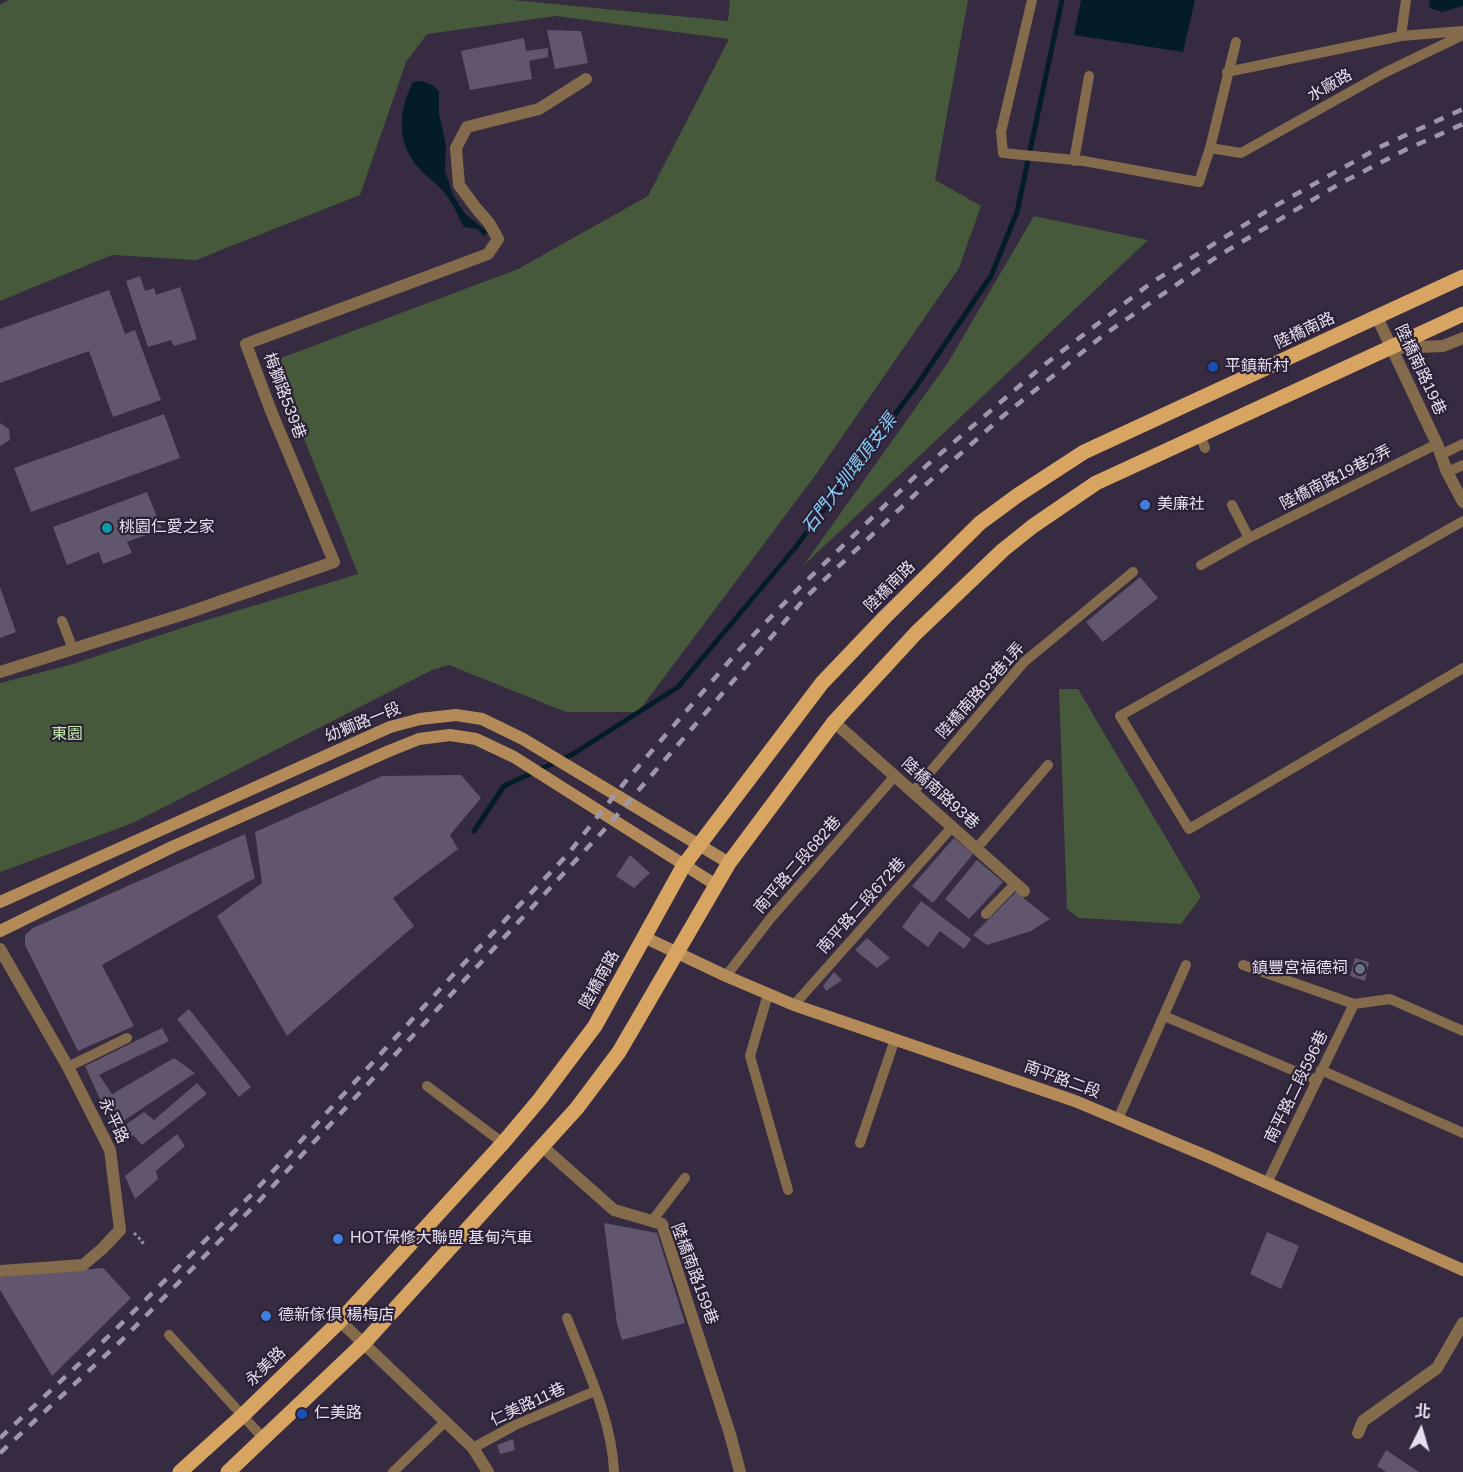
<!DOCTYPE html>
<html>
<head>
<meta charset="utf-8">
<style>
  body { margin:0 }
  #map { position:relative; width:1463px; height:1472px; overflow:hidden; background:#362b40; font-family:Helvetica,"Noto Sans TC",sans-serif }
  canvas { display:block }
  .north { position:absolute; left:1391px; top:1400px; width:60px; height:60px; -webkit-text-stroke:4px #2b2136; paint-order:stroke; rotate:5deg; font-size:16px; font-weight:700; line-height:24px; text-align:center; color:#e6dfee }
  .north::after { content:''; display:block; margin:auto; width:21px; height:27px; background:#e6dfee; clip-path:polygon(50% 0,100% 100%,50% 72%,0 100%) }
</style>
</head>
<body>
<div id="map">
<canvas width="1463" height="1472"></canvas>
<div class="north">北</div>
</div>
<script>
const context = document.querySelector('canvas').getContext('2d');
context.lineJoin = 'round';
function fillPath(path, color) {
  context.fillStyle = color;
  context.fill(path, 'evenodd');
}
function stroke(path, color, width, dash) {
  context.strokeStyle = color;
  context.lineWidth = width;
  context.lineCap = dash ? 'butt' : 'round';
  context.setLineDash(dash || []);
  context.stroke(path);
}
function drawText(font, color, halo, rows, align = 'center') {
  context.font = font + ' Helvetica,"Noto Sans TC",sans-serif';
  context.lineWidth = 4.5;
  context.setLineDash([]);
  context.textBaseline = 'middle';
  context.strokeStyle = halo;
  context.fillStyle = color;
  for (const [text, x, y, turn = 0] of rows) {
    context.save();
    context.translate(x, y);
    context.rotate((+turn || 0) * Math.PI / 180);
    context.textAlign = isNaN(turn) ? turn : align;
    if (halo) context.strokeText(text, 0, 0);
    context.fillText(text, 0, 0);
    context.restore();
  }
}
const green = new Path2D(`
  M 9,0 L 513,0 L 728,21 L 730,0 L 968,0 L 935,180 L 981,206 L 959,268 L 817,473 L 638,712 L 566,712 L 449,665 L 432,670 L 133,823 L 0,872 L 0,683 L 73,664 L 197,623 L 358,574 L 273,361 L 518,269 L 648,196 L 729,39 L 556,16 L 427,34 L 406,62 L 360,195 L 196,260 L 112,255 L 0,301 L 0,5 Z
  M 1034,216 L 1148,240 L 803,566 L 949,361 Z
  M 1059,689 L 1078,689 L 1201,897 L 1181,924 L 1079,918 L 1067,909 Z`);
const water = new Path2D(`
  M 1081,0 L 1195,0 L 1183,52 L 1074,35 Z
  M 1429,0 L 1463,0 L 1463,6 L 1442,12 L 1430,8 Z
  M 422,81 L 432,85 L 439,91 L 439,114 L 446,145 L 445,171 L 453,195 L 465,214 L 488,232 L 484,236 L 477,229 L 464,227 C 458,216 452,201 443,191 C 435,182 424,175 416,165 C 396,140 399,109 413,82 Z`);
const stream = new Path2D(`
  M 474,831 L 504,786 L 573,754 L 678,687 L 795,548 L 917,385 L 991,276 L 1017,212 L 1062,0`);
const building = new Path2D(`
  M 547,30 L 581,31 L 588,63 L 555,69 Z
  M 524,38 L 526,51 L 548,48 L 548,57 L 529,61 L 532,79 L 470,90 L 461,51 Z
  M 140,276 L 145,291 L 154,288 L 156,295 L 180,287 L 197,339 L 174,346 L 171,340 L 148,347 L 126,281 Z
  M 109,290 L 125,334 L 135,330 L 161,400 L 113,417 L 89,351 L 0,383 L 0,329 Z
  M 164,414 L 180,458 L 31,512 L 14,468 Z
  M 0,423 L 9,429 L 10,440 L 0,446 Z
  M 147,492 L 162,529 L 127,542 L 132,553 L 103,564 L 99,552 L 67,565 L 53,527 Z
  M 1140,577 L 1158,598 L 1103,642 L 1086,622 Z
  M 0,587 L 16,632 L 0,638 Z
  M 461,775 L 481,798 L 450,835 L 458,849 L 393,898 L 414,926 L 287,1036 L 217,916 L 262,883 L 255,832 L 382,776 Z
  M 245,834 L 255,878 L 102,965 L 134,1026 L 78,1051 L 25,945 L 25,935 L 33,928 Z
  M 954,838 L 973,854 L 933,903 L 912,886 Z
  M 630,855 L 650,873 L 634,888 L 616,876 Z
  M 977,860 L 1003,882 L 969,919 L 945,899 Z
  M 1016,892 L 1050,919 L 1031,931 L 987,945 L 973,935 Z
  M 921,901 L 971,939 L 964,949 L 940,931 L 928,947 L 902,927 Z
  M 867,938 L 890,958 L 877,968 L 855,950 Z
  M 1355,958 L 1369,962 L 1365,981 L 1350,976 Z
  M 834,972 L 842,980 L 826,991 L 823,986 Z
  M 189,1009 L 251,1087 L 239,1097 L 177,1019 Z
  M 162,1028 L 169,1041 L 99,1075 L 112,1094 L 174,1058 L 195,1073 L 113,1128 L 85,1066 Z
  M 197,1083 L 207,1094 L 142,1145 L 133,1135 L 123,1144 L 114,1133 L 144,1112 L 154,1120 Z
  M 177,1134 L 185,1146 L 156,1171 L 158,1179 L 135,1199 L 125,1176 Z
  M 604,1223 L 657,1233 L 685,1323 L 622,1340 L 617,1324 Z
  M 1267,1232 L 1299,1246 L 1281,1289 L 1250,1274 Z
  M 103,1268 L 131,1298 L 52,1376 L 0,1290 L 0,1277 Z
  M 513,1439 L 515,1450 L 500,1454 L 497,1445 Z
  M 1386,1450 L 1419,1472 L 1386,1472 L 1377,1466 Z`);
const path = new Path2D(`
  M 134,1233 L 143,1242 L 140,1245`);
const lane = new Path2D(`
  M 1032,0 L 1001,132 L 1003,153 L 1084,161 L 1199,182 L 1210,148 L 1236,42
  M 1401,36 L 1406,0
  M 1227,72 L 1401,36 L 1463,31
  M 1210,148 L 1241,153 L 1384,73 L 1463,35
  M 1074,161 L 1089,76
  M 1200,435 L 1205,448
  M 1440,455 L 1463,444
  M 1447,472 L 1463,465
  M 1232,505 L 1249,538
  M 1463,521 L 1120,716 L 1189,829 L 1463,668
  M 1201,565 L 1249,538 L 1437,444
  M 62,621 L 73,649
  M 913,792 L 1024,662 L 1133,572
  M 977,848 L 1048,765
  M 986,914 L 1016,883
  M 1243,965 L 1354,1004 L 1390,999 L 1463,1031
  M 726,976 L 770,919 L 895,776
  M 768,994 L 750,1056 L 788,1190
  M 794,1005 L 952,827
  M 1164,1016 L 1316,1080
  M 68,1067 L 127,1038
  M 1321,1070 L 1463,1133
  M 427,1086 L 503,1143
  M 1118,1119 L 1186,965
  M 860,1143 L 895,1039
  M 1267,1183 L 1354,1004
  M 652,1221 L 685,1178
  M 567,1318 C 586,1367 612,1419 614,1472
  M 169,1335 L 263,1438
  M 473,1448 L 515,1425 L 595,1391
  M 393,1472 L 446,1421`);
const street = new Path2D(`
  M 1377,317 L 1437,444 L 1447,472 L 1463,502
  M 1394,348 L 1443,346 L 1463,338
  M 0,672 L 187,613 L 334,562 L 271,411 L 246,344 L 488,254 L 498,239 L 489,223 L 476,208 L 459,185 L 456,148 L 467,127 L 539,109 L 586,79
  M 834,722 L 1024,891
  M 0,949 L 68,1067 L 110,1150 L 120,1230 L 102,1249 L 83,1265 L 0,1271
  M 543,1147 L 614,1210 L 662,1224 L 730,1434 L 740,1472
  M 340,1321 L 473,1448 L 488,1472
  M 1358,1433 L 1363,1421 L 1437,1368 L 1463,1323`);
const secondary = new Path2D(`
  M 0,902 L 390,727 L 420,719 L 456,715 L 482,719 L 523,739 L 729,863
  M 0,931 L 172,847 L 389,751 L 419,739 L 450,735 L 476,739 L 514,757 L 716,885
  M 644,937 L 726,976 L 794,1005 L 1075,1101 L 1211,1158 L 1463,1270`);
const primary = new Path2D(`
  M 180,1472 L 242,1416 L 340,1321 L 503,1143 L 540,1099 L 595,1026 L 684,865 L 822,683 L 885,617 L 980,523 L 1018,495 L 1084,452 L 1463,277
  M 228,1472 L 364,1343 L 577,1108 L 619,1052 L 729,863 L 834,722 L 916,633 L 1003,550 L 1033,526 L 1096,483 L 1463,314`);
const rail = new Path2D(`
  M 0,1438 L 112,1333 L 254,1192 L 452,976 L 568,854 L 625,782 L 739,650 L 800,587 L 926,466 L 1044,365 L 1151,283 L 1275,206 L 1382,146 L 1463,109
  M 0,1453 L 122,1340 L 260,1200 L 604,830 L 806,597 L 923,487 L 1003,416 L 1105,334 L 1218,256 L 1341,183 L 1405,150 L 1463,124`);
const markers = [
  [1213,367,6,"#1a4fb4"],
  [1145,505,6,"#3f7fe0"],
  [107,528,6,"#0f9aa8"],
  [1360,969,6,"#6b7280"],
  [338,1239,6,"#3f7fe0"],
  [266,1316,6,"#3f7fe0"],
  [302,1414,6,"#1a4fb4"]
];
const streetNames = [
  ["水廠路",1330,86,-30],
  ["陸橋南路",1305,331,-25],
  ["陸橋南路19巷",1420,370,65],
  ["梅獅路539巷",284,396,69],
  ["陸橋南路19巷2弄",1336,478,-27],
  ["陸橋南路",890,587,-45],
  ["陸橋南路93巷1弄",981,691,-48],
  ["幼獅路一段",363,723,-22],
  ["陸橋南路93巷",940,794,42],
  ["南平路二段682巷",798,865,-49],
  ["南平路二段672巷",862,906,-48],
  ["陸橋南路",600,980,-61],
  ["南平路二段",1062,1080,20],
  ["南平路二段596巷",1297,1087,-64],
  ["永平路",113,1121,65],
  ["陸橋南路159巷",694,1274,70],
  ["永美路",266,1367,-44],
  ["仁美路11巷",528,1405,-25]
];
const poiNames = [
  ["平鎮新村",1225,367],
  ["美廉社",1157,505],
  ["桃園仁愛之家",119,528],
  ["鎮豐宮福德祠",1348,969,"right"],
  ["HOT保修大聯盟 基甸汽車",350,1239],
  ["德新傢俱 楊梅店",278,1316],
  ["仁美路",314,1414]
];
const parkNames = [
  ["東園",67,735]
];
const waterNames = [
  ["石門大圳環頂支渠",850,474,-53]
];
fillPath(green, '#465a3b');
fillPath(water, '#041c28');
stroke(stream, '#041c28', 5);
fillPath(building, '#61566d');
stroke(path, '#958c9e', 3, [3, 3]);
stroke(lane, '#846b4c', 10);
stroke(street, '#846b4c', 12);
stroke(secondary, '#b48b58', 12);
stroke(primary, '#d8a461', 15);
stroke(rail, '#9f96a8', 4.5, [10, 10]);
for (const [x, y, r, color] of markers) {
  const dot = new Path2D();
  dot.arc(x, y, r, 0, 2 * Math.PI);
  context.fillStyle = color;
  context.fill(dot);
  stroke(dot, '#2b2136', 2);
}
drawText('16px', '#e6dfee', '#2b2136', streetNames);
drawText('16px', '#e6dfee', '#2b2136', poiNames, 'left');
drawText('16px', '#c3ebac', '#2b2136', parkNames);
drawText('italic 18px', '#88d1fa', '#2b2136', waterNames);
</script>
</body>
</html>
